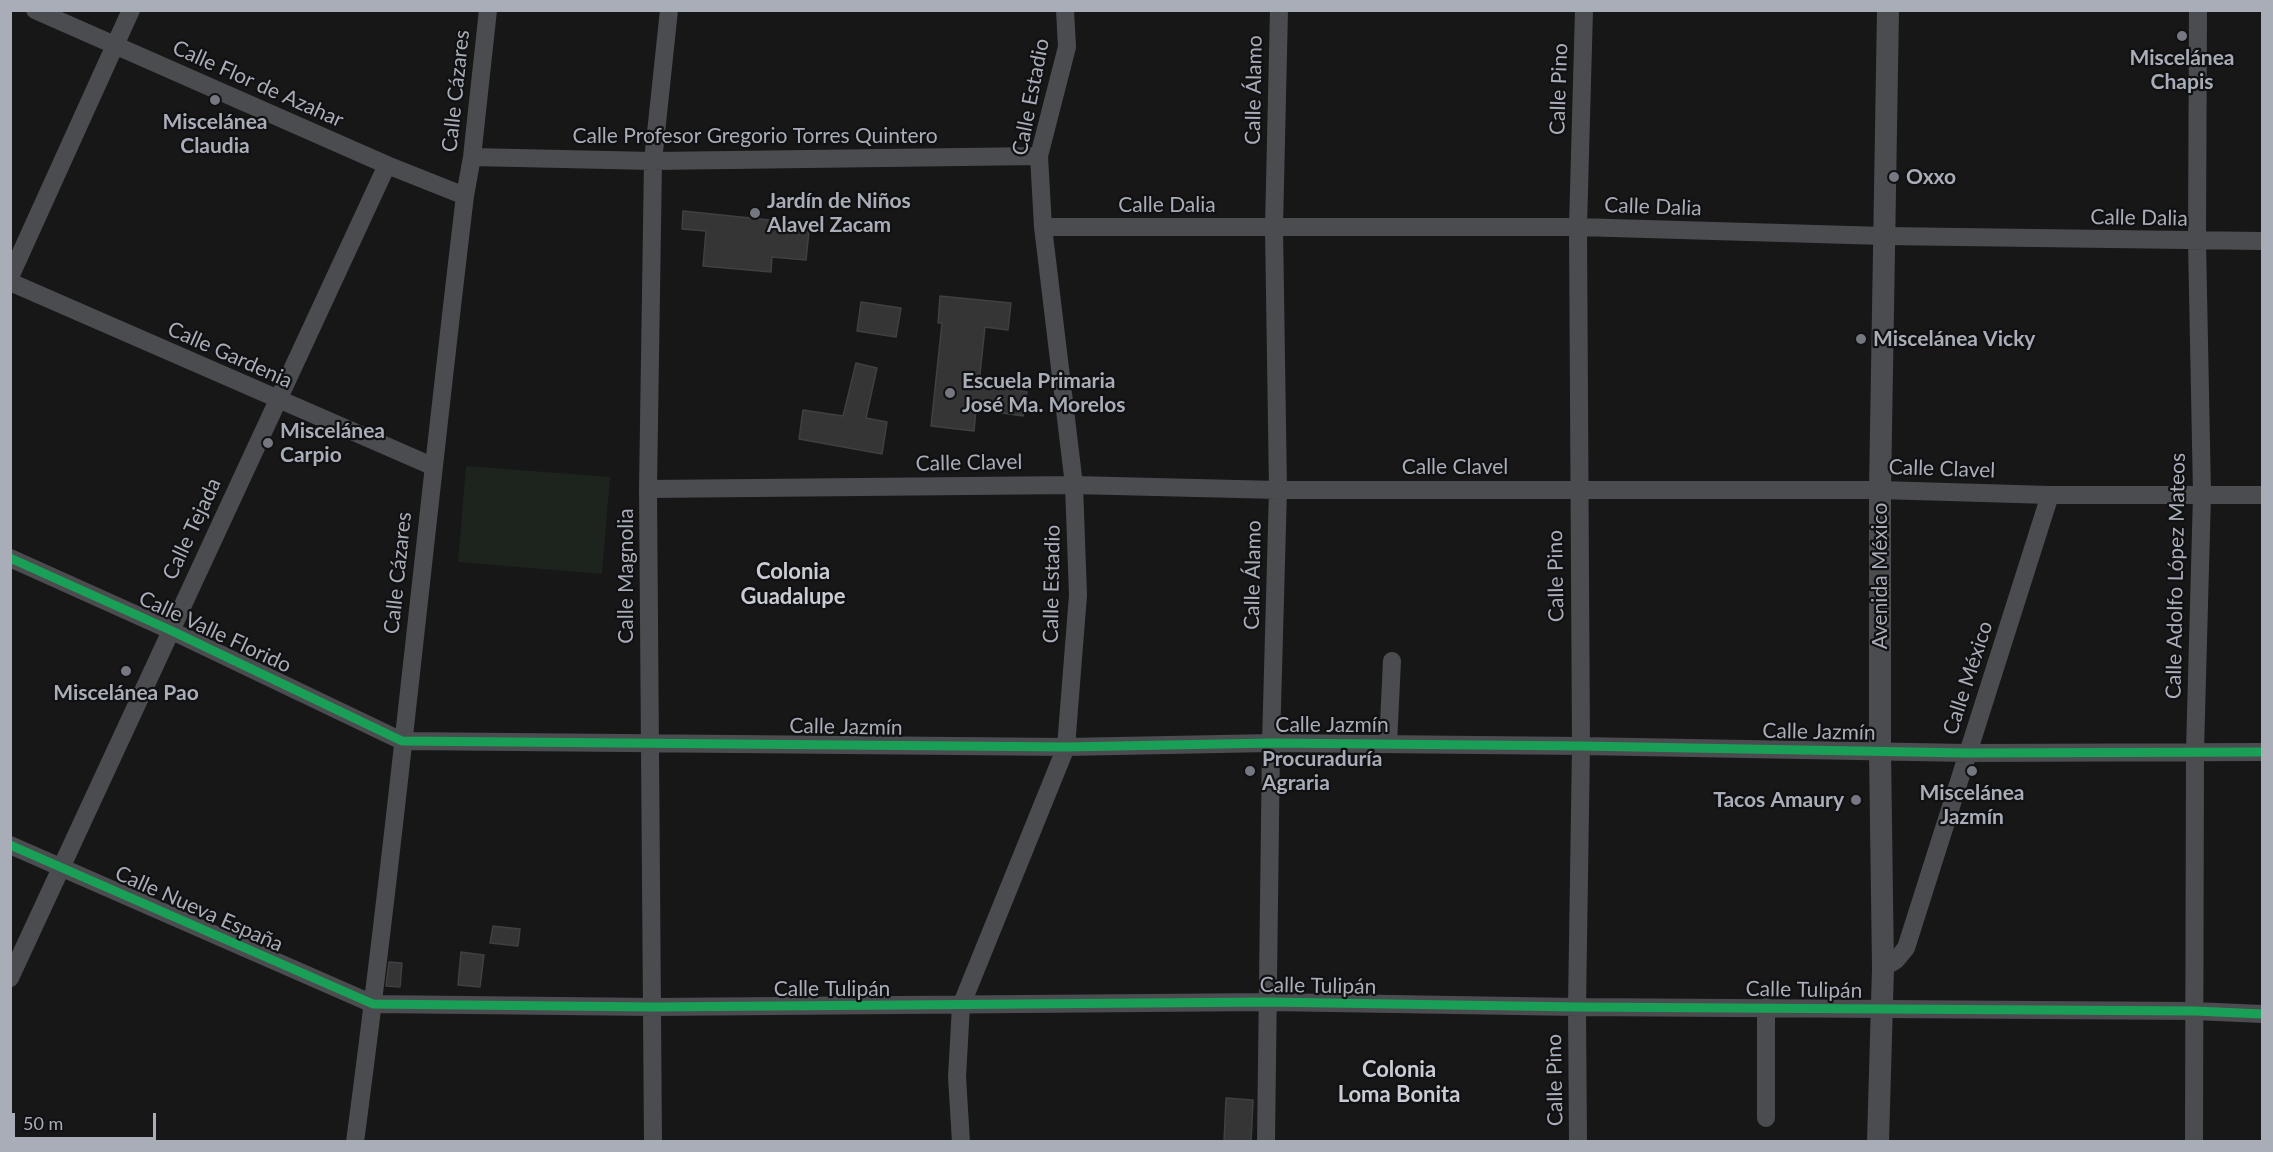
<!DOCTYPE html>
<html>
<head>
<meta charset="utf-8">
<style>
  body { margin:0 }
  #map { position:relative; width:2273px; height:1152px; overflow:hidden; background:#171717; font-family:Lato,sans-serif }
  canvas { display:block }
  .frame { position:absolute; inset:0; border:12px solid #a8adb8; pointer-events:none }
  .scale { position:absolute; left:12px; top:1113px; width:144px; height:27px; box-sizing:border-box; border:3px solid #a8adb8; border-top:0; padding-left:8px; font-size:18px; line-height:21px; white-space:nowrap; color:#a8adb8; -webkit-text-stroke:4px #111113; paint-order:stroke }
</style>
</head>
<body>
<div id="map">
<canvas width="2273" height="1152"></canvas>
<div class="frame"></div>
<div class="scale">50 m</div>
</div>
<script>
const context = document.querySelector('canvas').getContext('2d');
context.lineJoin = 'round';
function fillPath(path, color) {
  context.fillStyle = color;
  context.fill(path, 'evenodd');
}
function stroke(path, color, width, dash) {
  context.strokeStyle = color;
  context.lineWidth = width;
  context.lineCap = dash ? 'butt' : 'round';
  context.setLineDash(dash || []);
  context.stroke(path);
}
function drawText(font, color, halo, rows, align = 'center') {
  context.font = font + ' Lato,sans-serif';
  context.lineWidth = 4.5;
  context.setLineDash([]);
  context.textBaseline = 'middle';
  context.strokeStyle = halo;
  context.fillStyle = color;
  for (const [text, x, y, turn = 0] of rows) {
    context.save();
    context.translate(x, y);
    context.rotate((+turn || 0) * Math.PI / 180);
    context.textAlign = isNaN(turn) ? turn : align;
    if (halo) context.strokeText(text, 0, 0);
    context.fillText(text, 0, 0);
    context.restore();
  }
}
const green = new Path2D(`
  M 466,466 L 610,477 L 602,574 L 458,562 Z`);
const building = new Path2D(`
  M 683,211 L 779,221 L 779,228 L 809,231 L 806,260 L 772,257 L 771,272 L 703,266 L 706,231 L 682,229 Z
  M 940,296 L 1011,303 L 1008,330 L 985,327 L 979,383 L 1027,392 L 1023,416 L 976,409 L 974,431 L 931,426 L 942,323 L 938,323 Z
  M 861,302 L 901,308 L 896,337 L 857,331 Z
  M 856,363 L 877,368 L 866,418 L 887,422 L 882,454 L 799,439 L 803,410 L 843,416 Z
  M 493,926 L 520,929 L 518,946 L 490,943 Z
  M 461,952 L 484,955 L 480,987 L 458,985 Z
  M 389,962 L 402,963 L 400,987 L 386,986 Z
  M 1226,1098 L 1253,1100 L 1251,1142 L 1224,1142 Z`);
const minor = new Path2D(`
  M 35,10 L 387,165 L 465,196
  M 472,157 L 653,161 L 1039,156
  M 1043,227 L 1578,227 L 1884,236 L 2262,241
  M 10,277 L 131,10
  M 10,282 L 432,466
  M 648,489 L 1074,485 L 1278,490 L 1880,490 L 2050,495 L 2262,495
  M 10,558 L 170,630 L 402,741 L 1066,747 L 1271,743 L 1581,746 L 1967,753 L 2262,752
  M 1388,744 L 1392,661
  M 10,845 L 373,1004 L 653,1007 L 1269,1002 L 1577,1007 L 2195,1011 L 2262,1014
  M 1883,968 L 1896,960 L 1906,948 L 2050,495
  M 10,978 L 387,165
  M 1766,1007 L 1766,1118
  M 355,1142 C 397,827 427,511 465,196 L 472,157 L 488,10
  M 653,1142 L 648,489 L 653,161 L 669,10
  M 961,1142 L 957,1077 L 961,1006 L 1066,747 L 1078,595 L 1074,485 L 1043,227 L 1039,156 L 1067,47 L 1065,10
  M 1266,1142 L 1271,743 L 1278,490 L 1274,227 L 1279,10
  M 1578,1142 L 1577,1007 L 1581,746 L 1578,227 L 1584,10
  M 2194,1142 L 2195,752 L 2202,494 L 2197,241 L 2198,10`);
const tertiary = new Path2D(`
  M 1878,1142 L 1883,968 L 1880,751 L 1880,490 L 1888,10`);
const cycleway = new Path2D(`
  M 10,558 L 170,630 L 402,741 L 1066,747 L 1271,743 L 1581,746 L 1967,753 L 2262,752
  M 10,845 L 373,1004 L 653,1007 L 1269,1002 L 1577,1007 L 2195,1011 L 2262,1014`);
const markers = [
  [2182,36,6,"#757880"],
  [215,100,6,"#757880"],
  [1894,177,6,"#757880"],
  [755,213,6,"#757880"],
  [1861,339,6,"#757880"],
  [950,393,6,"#757880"],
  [268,443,6,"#757880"],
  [126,671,6,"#757880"],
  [1250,771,6,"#757880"],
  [1972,771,6,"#757880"],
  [1856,800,6,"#757880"]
];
const poiNames = [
  ["Miscelánea",2182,58,"center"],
  ["Chapis",2182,82,"center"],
  ["Miscelánea",215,122,"center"],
  ["Claudia",215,146,"center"],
  ["Oxxo",1906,177],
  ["Jardín de Niños",767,201],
  ["Alavel Zacam",767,225],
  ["Miscelánea Vicky",1873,339],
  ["Escuela Primaria",962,381],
  ["José Ma. Morelos",962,405],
  ["Miscelánea",280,431],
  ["Carpio",280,455],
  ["Miscelánea Pao",126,693,"center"],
  ["Procuraduría",1262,759],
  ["Agraria",1262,783],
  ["Miscelánea",1972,793,"center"],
  ["Jazmín",1972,817,"center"],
  ["Tacos Amaury",1844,800,"right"]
];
const streetNames = [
  ["Calle Flor de Azahar",258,84,24],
  ["Calle Pino",1559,89,-88],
  ["Calle Álamo",1254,90,-89],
  ["Calle Cázares",456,91,-84],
  ["Calle Estadio",1031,97,-79],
  ["Calle Profesor Gregorio Torres Quintero",755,136],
  ["Calle Dalia",1167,205],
  ["Calle Dalia",1653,207,2],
  ["Calle Dalia",2139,218,1],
  ["Calle Gardenia",230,355,24],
  ["Calle Clavel",969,463,-1],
  ["Calle Clavel",1455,467],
  ["Calle Clavel",1942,469,2],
  ["Calle Tejada",192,529,-65],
  ["Calle Cázares",398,573,-84],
  ["Calle Álamo",1253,575,-89],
  ["Calle Magnolia",626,576,-90],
  ["Calle Pino",1556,576,-91],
  ["Avenida México",1880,576,-90],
  ["Calle Adolfo López Mateos",2176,576,-89],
  ["Calle Estadio",1052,584,-89],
  ["Calle Valle Florido",215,632,25],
  ["Calle México",1968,678,-72],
  ["Calle Jazmín",1332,725],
  ["Calle Jazmín",846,727,1],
  ["Calle Jazmín",1819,732,1],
  ["Calle Nueva España",199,909,24],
  ["Calle Tulipán",1318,986,1],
  ["Calle Tulipán",832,989],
  ["Calle Tulipán",1804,990,1],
  ["Calle Pino",1555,1080,-91]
];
const neighbourhoodNames = [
  ["Colonia",793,572],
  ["Guadalupe",793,597],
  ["Colonia",1399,1070],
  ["Loma Bonita",1399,1095]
];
fillPath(green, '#1d241e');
fillPath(building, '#353536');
stroke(building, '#3f4043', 1.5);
stroke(minor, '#4b4c50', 18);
stroke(tertiary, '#4b4c50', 22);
stroke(cycleway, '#1a9f57', 9);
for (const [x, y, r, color] of markers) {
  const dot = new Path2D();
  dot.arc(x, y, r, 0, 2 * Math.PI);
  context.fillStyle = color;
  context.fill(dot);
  stroke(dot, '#111113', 2);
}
drawText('bold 21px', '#a8adb8', '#111113', poiNames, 'left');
drawText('21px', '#a8adb8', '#111113', streetNames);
drawText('bold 22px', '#c9ccd4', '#111113', neighbourhoodNames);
</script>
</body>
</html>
